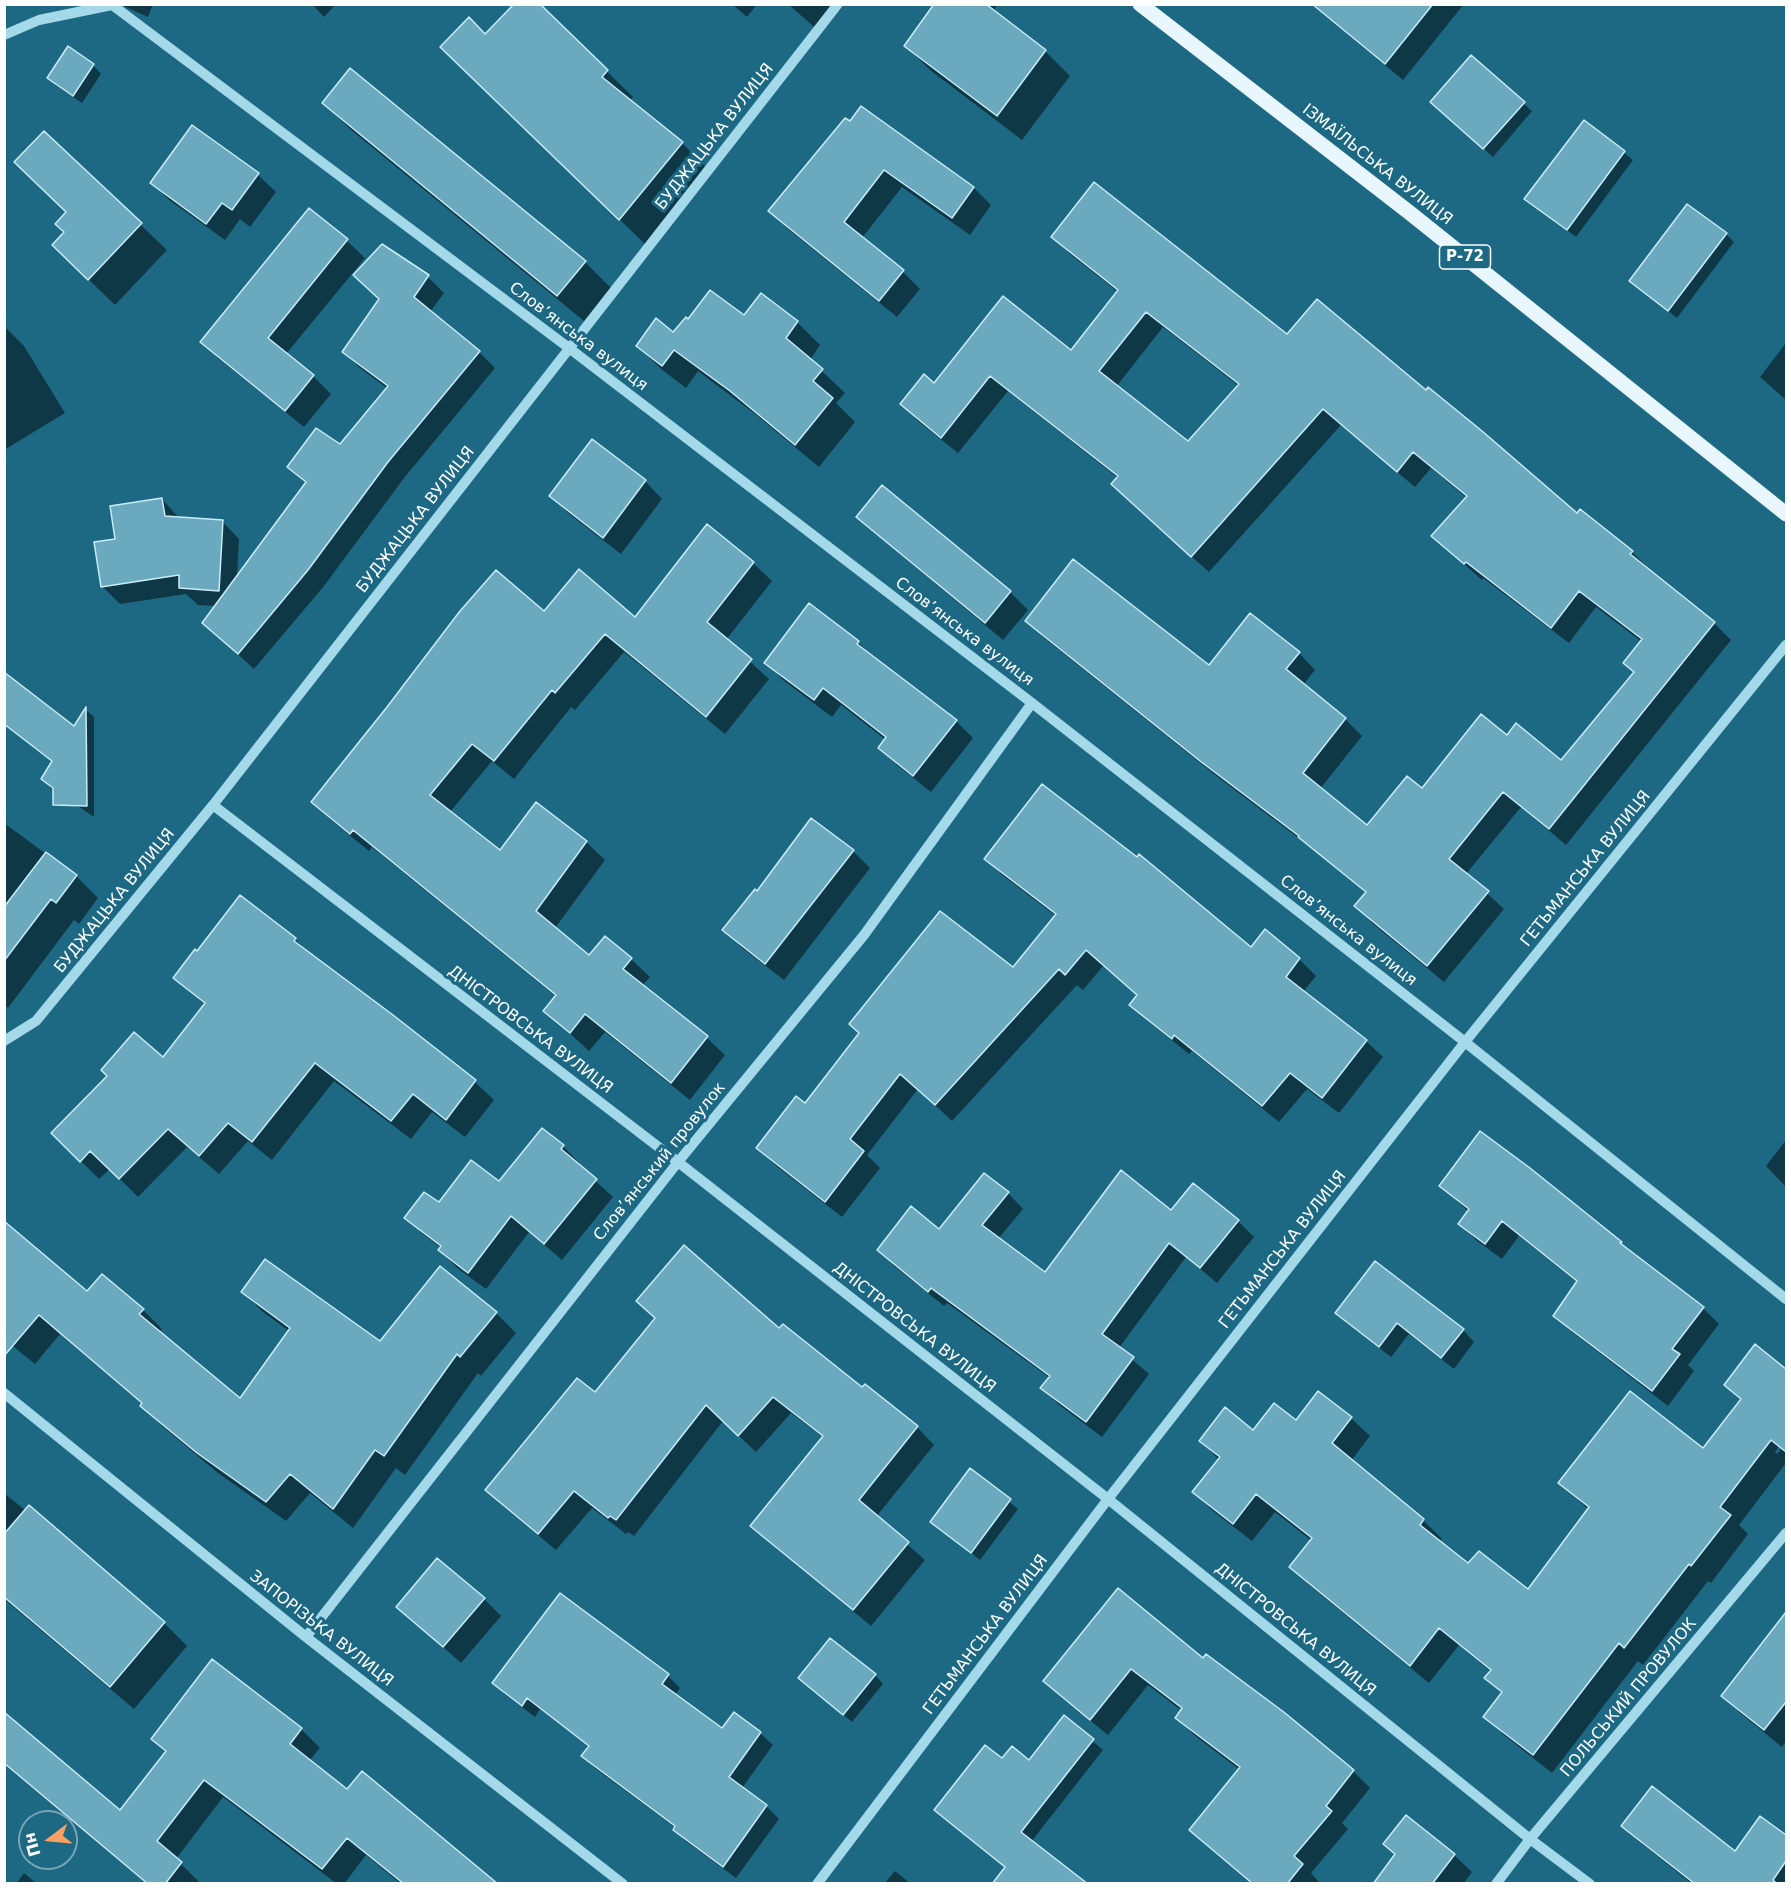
<!DOCTYPE html>
<html>
<head>
<meta charset="utf-8">
<style>
  body { margin:0 }
  #map { position:relative; width:1791px; height:1888px; overflow:hidden; background:#1d6984; font-family:"DejaVu Sans",sans-serif }
  canvas { display:block }
  .frame { position:absolute; inset:0; border:6px solid #fff; pointer-events:none }
  .north { position:absolute; left:18px; top:1810px; width:60px; height:60px; box-sizing:border-box; background:#1d6984; border:2px solid #77a5b5; border-radius:50%; rotate:254deg; font-size:16px; font-weight:700; line-height:24px; text-align:center; color:#fff }
  .north::after { content:''; display:block; margin:auto; width:21px; height:27px; background:#faa062; clip-path:polygon(50% 0,100% 100%,50% 72%,0 100%) }
</style>
</head>
<body>
<div id="map">
<canvas width="1791" height="1888"></canvas>
<div class="frame"></div>
<div class="north">Пн</div>
</div>
<script>
const context = document.querySelector('canvas').getContext('2d');
context.lineJoin = 'round';
function fillPath(path, color) {
  context.fillStyle = color;
  context.fill(path, 'evenodd');
}
function stroke(path, color, width, dash) {
  context.strokeStyle = color;
  context.lineWidth = width;
  context.lineCap = dash ? 'butt' : 'round';
  context.setLineDash(dash || []);
  context.stroke(path);
}
function drawText(font, color, halo, rows, align = 'center') {
  context.font = font + ' "DejaVu Sans",sans-serif';
  context.lineWidth = 6;
  context.setLineDash([]);
  context.textBaseline = 'middle';
  context.strokeStyle = halo;
  context.fillStyle = color;
  for (const [text, x, y, turn = 0] of rows) {
    context.save();
    context.translate(x, y);
    context.rotate((+turn || 0) * Math.PI / 180);
    context.textAlign = isNaN(turn) ? turn : align;
    if (halo) context.strokeText(text, 0, 0);
    context.fillText(text, 0, 0);
    context.restore();
  }
}
const shadow = new Path2D(`
  M 119,4 L 153,4 L 148,17 Z
  M 312,4 L 336,4 L 324,17 Z
  M 538,4 L 633,97 L 630,101 L 682,143 L 708,169 L 646,245 L 468,73 L 485,36 Z
  M 732,4 L 757,4 L 747,17 Z
  M 788,4 L 845,4 L 821,33 Z
  M 936,4 L 998,4 L 993,12 L 1045,51 L 1070,76 L 1022,140 L 930,70 L 906,46 Z
  M 1311,4 L 1464,4 L 1403,80 Z
  M 1471,57 L 1532,111 L 1493,157 L 1441,110 Z
  M 93,65 L 101,74 L 82,103 L 57,86 L 49,78 Z
  M 324,103 L 585,262 L 611,288 L 584,321 L 350,129 Z
  M 861,108 L 974,188 L 991,205 L 970,235 L 902,187 L 862,238 L 903,272 L 920,289 L 897,317 L 788,229 L 770,211 L 850,123 Z
  M 1584,122 L 1633,160 L 1576,237 L 1526,199 Z
  M 192,127 L 258,175 L 276,192 L 250,227 L 240,219 L 225,240 L 169,200 L 152,183 Z
  M 44,133 L 167,250 L 115,305 L 80,271 L 66,233 L 68,213 Z
  M 310,210 L 347,241 L 365,258 L 286,354 L 313,376 L 331,394 L 304,427 L 219,359 L 202,342 Z
  M 1726,234 L 1734,242 L 1677,318 L 1631,281 Z
  M 1053,237 L 1287,336 L 1577,515 L 1580,511 L 1632,552 L 1649,569 L 1648,570 L 1714,623 L 1731,640 L 1566,845 L 1521,807 L 1466,874 L 1504,909 L 1444,982 L 1372,923 L 1356,906 L 1366,893 L 1309,846 L 1219,778 L 1043,637 L 1027,621 L 1209,667 L 1299,653 L 1315,670 L 1303,685 L 1345,719 L 1362,736 L 1320,789 L 1368,828 L 1422,790 L 1507,737 L 1561,762 L 1635,673 L 1625,663 L 1642,642 L 1596,607 L 1569,643 L 1483,578 L 1482,580 L 1433,536 L 1467,498 L 1431,468 L 1415,487 L 1341,425 L 1209,572 L 1129,501 L 1118,478 L 1008,391 L 958,453 L 918,421 L 902,404 L 935,385 L 1072,352 L 1118,292 L 1070,254 ZM 1163,327 L 1239,386 L 1188,443 L 1116,387 Z
  M 428,277 L 444,293 L 430,312 L 479,352 L 495,368 L 404,478 L 324,586 L 254,669 L 204,623 L 216,606 L 198,605 L 186,594 L 120,604 L 102,586 L 117,540 L 162,499 L 180,519 L 222,521 L 239,539 L 237,577 L 306,484 L 289,467 L 340,446 L 388,389 L 360,368 L 344,352 L 380,300 Z
  M 762,295 L 797,322 L 820,345 L 810,360 L 845,393 L 836,403 L 855,422 L 819,467 L 755,414 L 698,371 L 686,388 L 661,369 L 638,346 L 673,334 L 744,317 Z
  M 4,326 L 24,346 L 65,413 L 4,450 Z
  M 1786,343 L 1786,400 L 1760,377 Z
  M 645,481 L 662,499 L 621,554 L 568,513 L 551,495 Z
  M 882,487 L 1010,592 L 1028,610 L 1003,640 L 876,534 L 858,517 Z
  M 753,563 L 772,581 L 726,640 L 769,679 L 725,734 L 624,652 L 575,710 L 571,707 L 514,779 L 492,761 L 450,812 L 500,852 L 586,842 L 605,860 L 555,928 L 590,957 L 631,959 L 650,977 L 642,986 L 706,1037 L 725,1055 L 690,1100 L 605,1032 L 589,1051 L 545,1011 L 557,997 L 372,847 L 369,851 L 331,820 L 313,802 L 544,613 L 635,619 Z
  M 858,642 L 875,659 L 956,721 L 973,738 L 931,792 L 897,765 L 880,748 L 886,740 L 841,705 L 832,717 L 783,680 L 766,662 Z
  M 86,710 L 94,717 L 94,817 L 51,788 L 43,779 Z
  M 4,823 L 76,876 L 98,898 L 79,924 L 74,920 L 8,1008 L 4,1005 Z
  M 853,851 L 870,868 L 784,980 L 742,948 L 724,930 L 758,893 Z
  M 986,859 L 1251,949 L 1266,931 L 1299,959 L 1316,976 L 1303,992 L 1366,1041 L 1383,1057 L 1339,1113 L 1307,1089 L 1279,1122 L 1192,1051 L 1189,1054 L 1148,1021 L 1131,1005 L 1138,996 L 1103,966 L 1083,990 L 1077,985 L 952,1121 L 918,1089 L 867,1155 L 880,1168 L 842,1217 L 775,1165 L 758,1148 L 805,1105 L 1013,969 L 1056,916 L 1002,875 Z
  M 295,939 L 311,956 L 393,1016 L 475,1082 L 494,1100 L 465,1137 L 432,1112 L 411,1139 L 334,1081 L 272,1160 L 248,1141 L 219,1174 L 187,1147 L 138,1197 L 110,1169 L 99,1179 L 53,1133 L 163,1060 L 205,1005 L 175,978 Z
  M 1786,1140 L 1786,1187 L 1766,1166 Z
  M 563,1146 L 580,1164 L 579,1166 L 613,1197 L 562,1260 L 529,1232 L 486,1289 L 457,1268 L 440,1250 L 441,1248 L 424,1235 L 406,1218 L 499,1183 Z
  M 1529,1169 L 1621,1243 L 1632,1254 L 1703,1308 L 1719,1324 L 1688,1365 L 1694,1371 L 1668,1406 L 1571,1331 L 1555,1316 L 1578,1283 L 1519,1236 L 1502,1259 L 1476,1240 L 1460,1224 L 1469,1212 L 1441,1186 Z
  M 1008,1193 L 1023,1209 L 998,1239 L 1045,1274 L 1171,1212 L 1238,1221 L 1254,1237 L 1217,1283 L 1186,1257 L 1119,1348 L 1149,1374 L 1102,1437 L 1058,1404 L 1042,1388 L 1050,1378 L 947,1303 L 944,1306 L 894,1266 L 879,1250 L 939,1231 Z
  M 4,1223 L 88,1293 L 143,1310 L 162,1329 L 159,1333 L 240,1400 L 289,1331 L 263,1312 L 243,1292 L 381,1343 L 496,1313 L 516,1333 L 481,1376 L 478,1373 L 405,1475 L 396,1468 L 353,1528 L 310,1493 L 286,1521 L 218,1473 L 162,1426 L 142,1406 L 143,1405 L 60,1334 L 35,1364 L 4,1339 Z
  M 1337,1312 L 1463,1330 L 1474,1342 L 1454,1369 L 1409,1334 L 1391,1357 L 1348,1324 Z
  M 780,1331 L 917,1427 L 934,1445 L 876,1517 L 925,1560 L 871,1626 L 770,1543 L 752,1526 L 824,1438 L 791,1413 L 756,1452 L 723,1421 L 634,1536 L 628,1532 L 626,1534 L 592,1508 L 556,1550 L 504,1507 L 487,1490 L 595,1394 Z
  M 1755,1346 L 1786,1370 L 1786,1437 L 1775,1452 L 1777,1454 L 1786,1442 L 1786,1463 L 1739,1525 L 1748,1534 L 1711,1583 L 1708,1581 L 1643,1665 L 1638,1661 L 1552,1773 L 1504,1735 L 1485,1717 L 1503,1694 L 1486,1678 L 1491,1672 L 1459,1645 L 1429,1683 L 1309,1585 L 1291,1567 L 1312,1541 L 1275,1512 L 1252,1541 L 1213,1511 L 1194,1492 L 1219,1460 L 1201,1441 L 1296,1422 L 1351,1418 L 1370,1436 L 1351,1461 L 1423,1520 L 1442,1539 L 1439,1542 L 1469,1566 L 1528,1591 L 1589,1510 L 1560,1483 L 1703,1451 L 1742,1401 L 1726,1384 Z
  M 970,1470 L 1018,1509 L 980,1560 L 932,1522 Z
  M 4,1493 L 164,1623 L 187,1646 L 134,1709 L 4,1599 Z
  M 1118,1590 L 1203,1660 L 1284,1715 L 1353,1771 L 1370,1788 L 1342,1823 L 1348,1829 L 1311,1873 L 1319,1882 L 1317,1884 L 1252,1884 L 1208,1847 L 1191,1830 L 1240,1770 L 1194,1735 L 1177,1718 L 1182,1711 L 1148,1685 L 1108,1735 L 1061,1697 L 1045,1681 Z
  M 560,1595 L 668,1676 L 680,1688 L 675,1695 L 722,1730 L 760,1733 L 773,1745 L 742,1788 L 766,1806 L 779,1819 L 736,1878 L 687,1842 L 675,1830 L 676,1828 L 596,1769 L 583,1756 L 590,1747 L 540,1709 L 535,1717 L 506,1695 L 494,1683 Z
  M 484,1599 L 501,1616 L 461,1663 L 398,1607 Z
  M 1786,1614 L 1786,1741 L 1782,1747 L 1740,1713 L 1723,1695 Z
  M 212,1661 L 301,1729 L 320,1748 L 309,1761 L 347,1791 L 495,1884 L 401,1884 L 366,1855 L 344,1884 L 337,1884 L 223,1797 L 176,1859 L 199,1882 L 198,1884 L 147,1884 L 4,1764 L 4,1714 L 121,1813 L 166,1752 L 153,1739 Z
  M 875,1675 L 883,1684 L 852,1722 L 809,1687 Z
  M 1064,1717 L 1103,1750 L 1031,1842 L 1006,1868 L 936,1810 L 1002,1760 L 1030,1762 Z
  M 1406,1817 L 1454,1855 L 1472,1872 L 1463,1884 L 1375,1884 L 1396,1855 L 1385,1844 Z
  M 1760,1818 L 1786,1837 L 1786,1884 L 1692,1884 L 1641,1843 L 1623,1826 L 1735,1853 Z
  M 895,1871 L 911,1884 L 884,1884 Z
  M 24,1873 L 37,1884 L 16,1884 Z`);
const building = new Path2D(`
  M 514,4 L 540,4 L 608,70 L 602,77 L 683,142 L 619,220 L 440,47 L 469,17 L 485,34 Z
  M 934,4 L 986,4 L 1046,50 L 997,116 L 904,46 Z
  M 1312,4 L 1433,4 L 1385,64 Z
  M 68,46 L 94,64 L 73,96 L 47,78 Z
  M 1471,55 L 1525,102 L 1483,149 L 1430,102 Z
  M 350,68 L 586,261 L 557,296 L 322,103 Z
  M 861,106 L 974,187 L 952,218 L 884,170 L 844,222 L 904,270 L 879,301 L 768,211 L 845,118 L 850,121 Z
  M 1584,120 L 1625,151 L 1567,230 L 1524,199 Z
  M 192,125 L 259,173 L 232,210 L 222,203 L 206,224 L 150,183 Z
  M 44,131 L 142,223 L 88,280 L 52,245 L 64,232 L 55,224 L 66,212 L 14,162 Z
  M 1094,182 L 1287,334 L 1317,299 L 1426,390 L 1428,387 L 1482,431 L 1577,513 L 1580,509 L 1633,551 L 1630,554 L 1715,622 L 1549,829 L 1503,792 L 1449,859 L 1489,891 L 1427,966 L 1354,906 L 1366,892 L 1298,837 L 1299,836 L 1200,761 L 1025,621 L 1073,559 L 1209,665 L 1250,613 L 1300,652 L 1286,669 L 1346,718 L 1303,773 L 1367,825 L 1407,776 L 1422,788 L 1481,714 L 1507,735 L 1516,723 L 1561,760 L 1634,672 L 1623,663 L 1642,639 L 1579,591 L 1551,628 L 1466,562 L 1464,564 L 1431,536 L 1467,496 L 1413,452 L 1397,472 L 1323,409 L 1191,557 L 1111,484 L 1118,476 L 990,376 L 941,438 L 900,404 L 924,374 L 934,383 L 1003,296 L 1071,350 L 1118,290 L 1051,237 ZM 1146,312 L 1239,384 L 1188,441 L 1099,371 Z
  M 1687,204 L 1727,233 L 1668,311 L 1629,281 Z
  M 309,208 L 348,239 L 268,338 L 314,375 L 285,411 L 200,342 Z
  M 382,244 L 429,275 L 414,297 L 480,351 L 388,462 L 308,570 L 238,654 L 202,623 L 306,482 L 287,467 L 316,428 L 340,444 L 388,386 L 342,352 L 379,299 L 353,275 Z
  M 710,290 L 744,315 L 761,293 L 798,321 L 786,338 L 823,369 L 813,381 L 833,398 L 795,445 L 730,391 L 674,350 L 662,366 L 636,346 L 656,318 L 673,332 L 686,317 L 688,319 Z
  M 592,439 L 646,480 L 603,538 L 549,496 Z
  M 882,485 L 1011,591 L 985,623 L 856,517 Z
  M 162,498 L 165,516 L 223,520 L 219,591 L 179,588 L 179,575 L 101,587 L 94,542 L 115,539 L 110,506 Z
  M 707,524 L 754,562 L 707,622 L 752,659 L 706,717 L 605,634 L 555,693 L 552,690 L 494,761 L 472,744 L 430,795 L 500,850 L 536,802 L 587,841 L 536,911 L 589,955 L 605,936 L 632,958 L 623,969 L 708,1036 L 671,1083 L 585,1014 L 570,1033 L 543,1011 L 556,995 L 353,830 L 350,834 L 311,802 L 387,707 L 460,611 L 496,570 L 544,611 L 579,569 L 635,617 Z
  M 809,603 L 859,641 L 857,644 L 957,720 L 913,776 L 878,748 L 886,737 L 823,688 L 814,700 L 764,663 Z
  M 4,672 L 74,726 L 86,707 L 87,806 L 53,805 L 53,788 L 41,779 L 52,761 L 4,724 Z
  M 1042,784 L 1137,857 L 1139,854 L 1251,947 L 1265,929 L 1300,958 L 1286,977 L 1367,1040 L 1322,1098 L 1290,1073 L 1262,1106 L 1174,1035 L 1172,1039 L 1129,1005 L 1137,995 L 1086,950 L 1065,975 L 1059,969 L 935,1105 L 900,1074 L 850,1139 L 864,1151 L 825,1202 L 756,1148 L 796,1096 L 805,1103 L 859,1033 L 849,1024 L 940,911 L 1013,967 L 1056,914 L 984,859 Z
  M 811,818 L 854,850 L 765,964 L 722,930 L 755,889 L 757,891 Z
  M 46,852 L 77,875 L 56,903 L 51,899 L 4,961 L 4,907 Z
  M 240,895 L 296,938 L 294,941 L 393,1015 L 476,1080 L 446,1120 L 413,1094 L 391,1121 L 315,1063 L 252,1142 L 228,1123 L 199,1156 L 168,1129 L 119,1179 L 90,1151 L 80,1162 L 51,1133 L 107,1076 L 101,1070 L 134,1032 L 163,1057 L 205,1003 L 173,978 L 195,949 L 197,951 Z
  M 542,1128 L 564,1145 L 561,1149 L 597,1179 L 544,1244 L 511,1216 L 468,1273 L 438,1250 L 441,1246 L 404,1218 L 424,1192 L 439,1202 L 471,1160 L 499,1181 Z
  M 1480,1131 L 1530,1168 L 1622,1242 L 1620,1243 L 1704,1307 L 1672,1349 L 1680,1354 L 1652,1391 L 1553,1316 L 1577,1281 L 1502,1221 L 1485,1244 L 1458,1224 L 1469,1209 L 1439,1186 Z
  M 1121,1170 L 1171,1210 L 1193,1183 L 1239,1220 L 1200,1268 L 1169,1243 L 1102,1334 L 1134,1357 L 1086,1422 L 1040,1388 L 1050,1376 L 931,1288 L 928,1292 L 877,1250 L 911,1206 L 939,1229 L 984,1173 L 1009,1192 L 982,1225 L 1045,1272 Z
  M 4,1221 L 87,1291 L 102,1274 L 144,1309 L 139,1314 L 240,1398 L 290,1328 L 241,1292 L 265,1259 L 380,1341 L 440,1266 L 497,1312 L 460,1357 L 457,1354 L 384,1456 L 375,1450 L 333,1509 L 290,1474 L 266,1502 L 197,1453 L 140,1406 L 142,1403 L 39,1315 L 4,1356 Z
  M 684,1245 L 779,1328 L 783,1324 L 862,1387 L 865,1384 L 918,1426 L 859,1500 L 909,1542 L 853,1610 L 750,1526 L 823,1436 L 773,1397 L 738,1436 L 706,1405 L 616,1520 L 610,1516 L 608,1518 L 574,1491 L 538,1534 L 485,1490 L 577,1378 L 595,1392 L 655,1318 L 636,1301 Z
  M 1375,1261 L 1464,1329 L 1441,1358 L 1397,1323 L 1379,1347 L 1335,1313 Z
  M 1755,1344 L 1786,1369 L 1786,1452 L 1771,1440 L 1720,1507 L 1731,1515 L 1691,1566 L 1689,1564 L 1624,1648 L 1619,1643 L 1533,1755 L 1483,1717 L 1502,1692 L 1484,1678 L 1491,1670 L 1439,1628 L 1410,1666 L 1289,1567 L 1312,1538 L 1256,1494 L 1233,1524 L 1192,1492 L 1220,1457 L 1199,1441 L 1225,1407 L 1253,1430 L 1274,1403 L 1296,1420 L 1318,1391 L 1352,1417 L 1332,1443 L 1424,1519 L 1420,1525 L 1468,1563 L 1479,1551 L 1528,1589 L 1589,1507 L 1558,1483 L 1630,1391 L 1703,1448 L 1741,1399 L 1724,1385 Z
  M 970,1468 L 1011,1499 L 971,1553 L 930,1522 Z
  M 29,1505 L 165,1622 L 110,1687 L 4,1597 L 4,1534 Z
  M 437,1558 L 485,1598 L 443,1647 L 396,1607 Z
  M 1118,1588 L 1203,1658 L 1206,1654 L 1285,1713 L 1354,1770 L 1326,1806 L 1332,1811 L 1294,1856 L 1303,1864 L 1287,1884 L 1253,1884 L 1189,1830 L 1240,1767 L 1175,1718 L 1182,1708 L 1131,1669 L 1090,1720 L 1043,1681 Z
  M 560,1593 L 669,1674 L 662,1684 L 722,1728 L 734,1712 L 761,1732 L 729,1777 L 767,1805 L 723,1867 L 673,1830 L 675,1826 L 581,1756 L 589,1746 L 527,1698 L 522,1706 L 492,1683 Z
  M 1786,1612 L 1786,1702 L 1764,1730 L 1721,1696 Z
  M 830,1638 L 876,1674 L 843,1715 L 798,1678 Z
  M 212,1659 L 302,1728 L 290,1744 L 347,1789 L 362,1771 L 498,1884 L 404,1884 L 347,1838 L 322,1869 L 204,1780 L 157,1841 L 182,1862 L 165,1884 L 148,1884 L 4,1763 L 4,1712 L 120,1810 L 166,1751 L 151,1739 Z
  M 1064,1715 L 1094,1739 L 1021,1832 L 1088,1884 L 992,1884 L 1005,1867 L 934,1810 L 985,1745 L 1002,1758 L 1012,1746 L 1029,1760 Z
  M 1652,1786 L 1735,1851 L 1760,1816 L 1786,1835 L 1786,1861 L 1773,1880 L 1777,1884 L 1695,1884 L 1621,1826 Z
  M 1406,1815 L 1455,1854 L 1432,1884 L 1373,1884 L 1395,1854 L 1383,1844 Z`);
const minor = new Path2D(`
  M 111,4 L 569,348 L 1032,703 L 1465,1042 L 1786,1299
  M 4,35 L 39,20 L 112,5
  M 213,805 L 678,1162 L 1108,1499 L 1530,1839 L 1590,1884
  M 4,1041 L 36,1021 L 213,805 L 838,4
  M 4,1393 L 306,1637 L 623,1884
  M 306,1637 L 678,1162 L 864,935 L 1032,703
  M 817,1884 L 1108,1499 L 1465,1042 L 1786,645
  M 1496,1884 L 1530,1839 L 1786,1533`);
const major = new Path2D(`
  M 1140,4 L 1410,213 L 1786,514`);
const shields = [
  [1465,257,51]
];
const shieldNames = [
  ["Р-72",1465,257]
];
const streetNames = [
  ["БУДЖАЦЬКА ВУЛИЦЯ",715,137,-52],
  ["ІЗМАЇЛЬСЬКА ВУЛИЦЯ",1377,165,38],
  ["Словʼянська вулиця",578,337,37],
  ["БУДЖАЦЬКА ВУЛИЦЯ",416,520,-52],
  ["Словʼянська вулиця",964,632,37],
  ["ГЕТЬМАНСЬКА ВУЛИЦЯ",1586,869,-51],
  ["БУДЖАЦЬКА ВУЛИЦЯ",115,901,-51],
  ["Словʼянська вулиця",1348,931,38],
  ["ДНІСТРОВСЬКА ВУЛИЦЯ",530,1030,37],
  ["Словʼянський провулок",660,1162,-51],
  ["ГЕТЬМАНСЬКА ВУЛИЦЯ",1283,1250,-52],
  ["ДНІСТРОВСЬКА ВУЛИЦЯ",914,1328,38],
  ["ЗАПОРІЗЬКА ВУЛИЦЯ",321,1629,38],
  ["ДНІСТРОВСЬКА ВУЛИЦЯ",1295,1630,39],
  ["ГЕТЬМАНСЬКА ВУЛИЦЯ",986,1635,-53],
  ["ПОЛЬСЬКИЙ ПРОВУЛОК",1629,1698,-50]
];
fillPath(shadow, '#0007');
fillPath(building, '#6baabe');
stroke(building, '#c9ecf8', 1.5);
stroke(minor, '#a4d9ea', 10);
stroke(major, '#e8f7fe', 15);
for (const [x, y, w] of shields) {
  const box = new Path2D();
  box.roundRect(x - w / 2, y - 12, w, 24, 4.5);
  context.fillStyle = '#1d6984';
  context.fill(box);
  stroke(box, '#fff', 1.5);
}
drawText('bold 15px', '#fff', null, shieldNames);
drawText('16px', '#fff', '#1d6984', streetNames);
</script>
</body>
</html>
